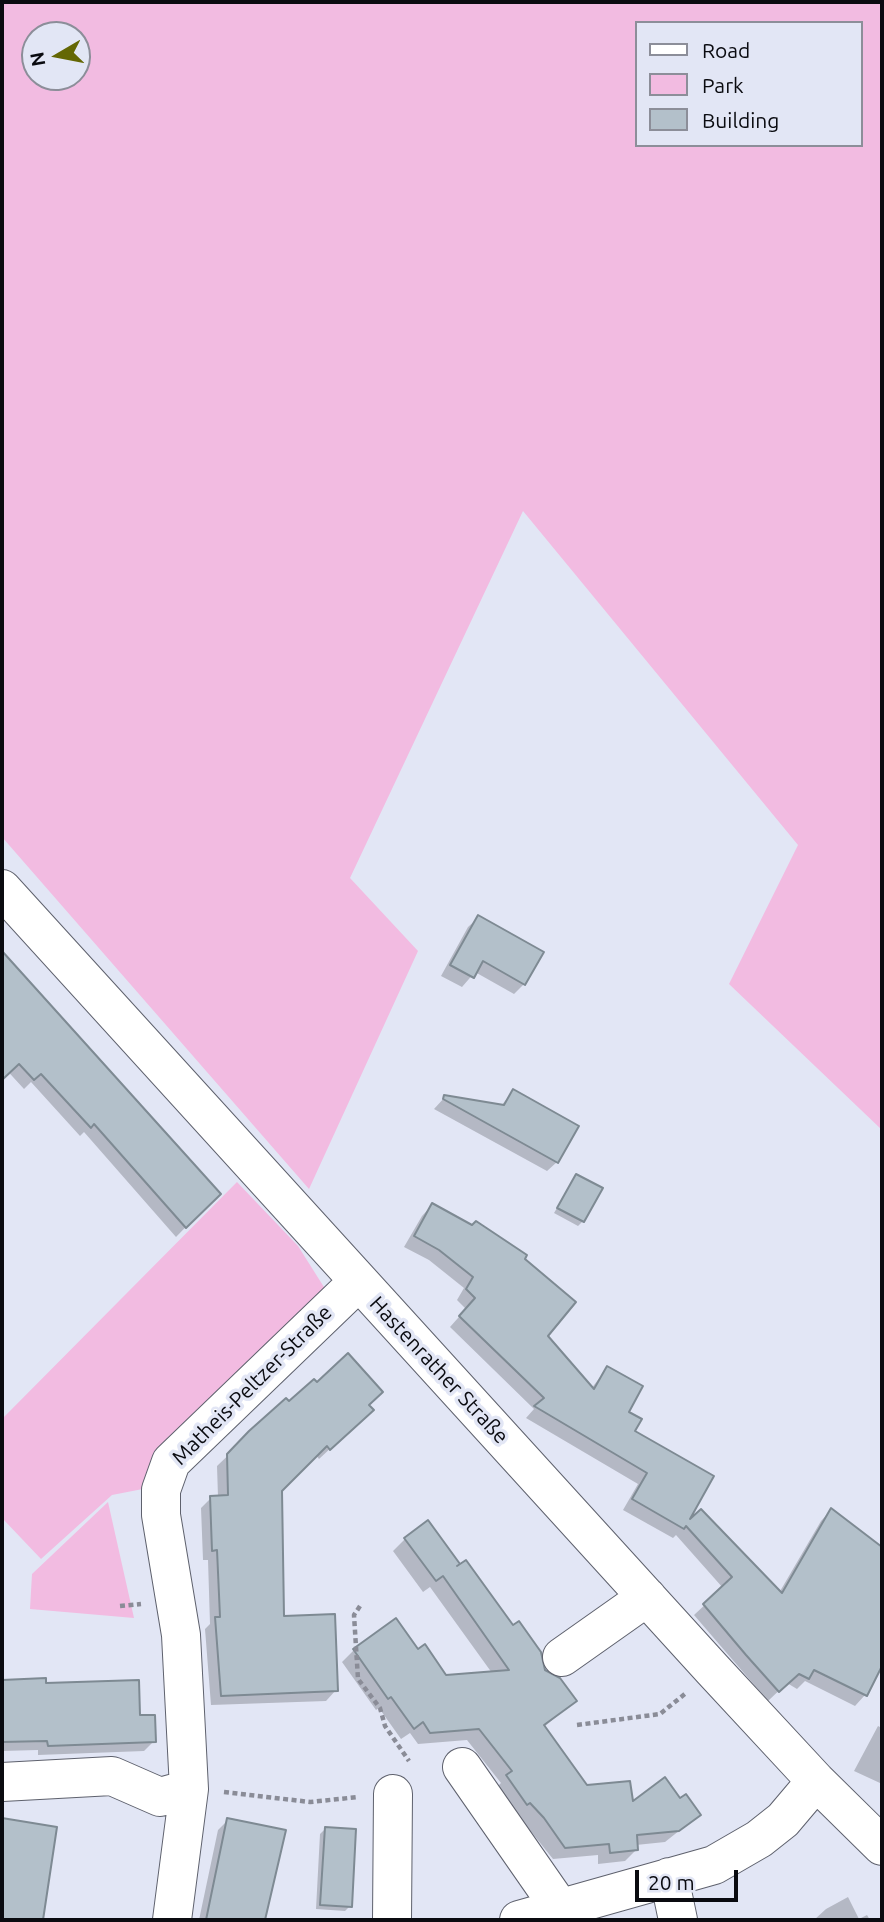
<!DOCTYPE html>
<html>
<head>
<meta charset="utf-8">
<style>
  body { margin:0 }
  #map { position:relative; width:884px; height:1922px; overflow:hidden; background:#e2e6f5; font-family:Ubuntu,sans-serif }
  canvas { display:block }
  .frame { position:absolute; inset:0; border:4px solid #0a0b10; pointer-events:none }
  .legend { position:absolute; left:635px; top:21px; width:228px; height:126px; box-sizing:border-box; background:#e2e6f5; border:2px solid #8c8e99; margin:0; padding:9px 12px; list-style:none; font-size:21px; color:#0a0b10 }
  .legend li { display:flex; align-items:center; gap:14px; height:35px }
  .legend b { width:35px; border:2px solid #8c8e99 }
  .north { position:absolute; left:21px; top:21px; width:70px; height:70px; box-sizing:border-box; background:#e2e6f5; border:2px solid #8c8e99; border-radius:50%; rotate:260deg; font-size:19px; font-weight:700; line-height:28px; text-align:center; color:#0a0b10 }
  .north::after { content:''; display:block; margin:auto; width:24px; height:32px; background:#646704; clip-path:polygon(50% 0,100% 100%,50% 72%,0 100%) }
  .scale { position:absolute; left:635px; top:1870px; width:103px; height:32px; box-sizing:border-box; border:4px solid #0a0b10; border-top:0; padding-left:9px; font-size:21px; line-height:24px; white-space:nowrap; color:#0a0b10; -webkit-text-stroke:5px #e2e6f5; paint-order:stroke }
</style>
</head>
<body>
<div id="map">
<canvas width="884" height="1922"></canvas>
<div class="frame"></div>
<ul class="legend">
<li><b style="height:9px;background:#fff"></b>Road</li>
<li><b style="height:19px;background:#f2bbe1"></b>Park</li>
<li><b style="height:19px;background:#b3c0ca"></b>Building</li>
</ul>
<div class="north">N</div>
<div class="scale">20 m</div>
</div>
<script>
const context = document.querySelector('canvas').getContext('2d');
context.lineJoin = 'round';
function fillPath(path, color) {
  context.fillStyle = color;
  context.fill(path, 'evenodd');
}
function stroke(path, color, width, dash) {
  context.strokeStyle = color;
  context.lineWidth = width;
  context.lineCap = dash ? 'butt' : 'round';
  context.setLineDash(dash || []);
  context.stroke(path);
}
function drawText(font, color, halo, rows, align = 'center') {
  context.font = font + ' Ubuntu,sans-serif';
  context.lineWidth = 7;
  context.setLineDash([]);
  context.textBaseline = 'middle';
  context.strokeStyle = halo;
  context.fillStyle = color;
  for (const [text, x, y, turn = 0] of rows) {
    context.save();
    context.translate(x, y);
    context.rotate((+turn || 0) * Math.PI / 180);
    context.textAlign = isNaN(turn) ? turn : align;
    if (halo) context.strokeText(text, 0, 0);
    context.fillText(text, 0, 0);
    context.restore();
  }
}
const green = new Path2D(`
  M 2,2 L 882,2 L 882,1130 L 729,984 L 798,845 L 523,511 L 350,878 L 418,951 L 309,1189 L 2,837 ZM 637,23 L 861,23 L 861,145 L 637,145 ZM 35,35 L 77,35 L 77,77 L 35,77 Z
  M 237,1182 L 298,1246 L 329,1295 L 153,1487 L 112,1495 L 41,1559 L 2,1518 L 2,1419 Z
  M 108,1502 L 134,1618 L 30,1609 L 32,1574 Z`);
const shadow = new Path2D(`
  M 479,917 L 524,984 L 514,994 L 475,972 L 462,987 L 441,976 L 468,927 Z
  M 2,955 L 218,1194 L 176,1237 L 84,1132 L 80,1136 L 31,1082 L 24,1089 L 2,1065 Z
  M 513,1091 L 557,1162 L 547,1171 L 434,1109 L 445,1097 L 501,1106 Z
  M 576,1176 L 583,1221 L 578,1226 L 554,1213 Z
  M 432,1205 L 522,1259 L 545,1336 L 591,1389 L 607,1368 L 633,1432 L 684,1526 L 701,1511 L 779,1593 L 821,1521 L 831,1510 L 882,1549 L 882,1661 L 865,1695 L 855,1706 L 805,1681 L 797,1689 L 787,1683 L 768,1701 L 694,1615 L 723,1588 L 676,1535 L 673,1538 L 623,1510 L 638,1484 L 526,1418 L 534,1409 L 450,1327 L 466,1309 L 457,1300 L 464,1288 L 429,1260 L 404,1247 L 422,1216 Z
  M 286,1400 L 289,1404 L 367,1405 L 361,1420 L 319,1459 L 316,1455 L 280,1490 L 282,1618 L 336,1690 L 326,1701 L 211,1705 L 205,1629 L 210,1624 L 208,1560 L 203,1560 L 201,1508 L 211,1498 L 218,1497 L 217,1466 Z
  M 405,1539 L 452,1569 L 543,1671 L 575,1701 L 544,1727 L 586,1787 L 632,1804 L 680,1801 L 699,1815 L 665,1842 L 636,1845 L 637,1849 L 625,1861 L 598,1864 L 598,1855 L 553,1859 L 496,1788 L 501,1783 L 467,1740 L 418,1744 L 410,1733 L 401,1739 L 379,1708 L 376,1710 L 342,1662 L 354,1650 L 396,1620 L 418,1651 L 446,1677 L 492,1673 L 430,1587 L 423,1592 L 393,1551 Z
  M 44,1680 L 45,1685 L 138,1717 L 154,1741 L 144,1751 L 38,1755 L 38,1750 L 2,1751 L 2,1682 Z
  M 878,1726 L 882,1728 L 880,1783 L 854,1771 Z
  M 2,1820 L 55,1828 L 41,1920 L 2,1920 Z
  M 228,1820 L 284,1831 L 265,1920 L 199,1920 L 218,1830 Z
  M 325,1829 L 350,1906 L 345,1911 L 316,1909 L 320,1834 Z
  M 848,1897 L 859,1919 L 867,1915 L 870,1920 L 814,1920 L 826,1909 Z`);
const building = new Path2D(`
  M 478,915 L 544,952 L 525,985 L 483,961 L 474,978 L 450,965 Z
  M 2,951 L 221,1194 L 186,1228 L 94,1124 L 91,1128 L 41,1074 L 34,1080 L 19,1064 L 2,1080 Z
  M 513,1089 L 579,1126 L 558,1163 L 443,1099 L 444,1095 L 504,1105 Z
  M 576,1174 L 603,1188 L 584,1222 L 557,1208 Z
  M 432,1203 L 472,1225 L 476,1221 L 527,1255 L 525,1259 L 576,1302 L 548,1336 L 594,1389 L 607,1366 L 643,1386 L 629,1412 L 642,1419 L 635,1431 L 714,1476 L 690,1519 L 701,1509 L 782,1593 L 831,1508 L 882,1547 L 882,1666 L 867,1696 L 814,1670 L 809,1679 L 799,1674 L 779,1692 L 746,1655 L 703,1604 L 732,1577 L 686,1526 L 684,1529 L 632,1499 L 647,1473 L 534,1406 L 544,1398 L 459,1316 L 475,1298 L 466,1289 L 473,1277 L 439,1250 L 414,1236 Z
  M 348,1353 L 383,1392 L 369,1405 L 374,1410 L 330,1450 L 327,1446 L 282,1491 L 284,1616 L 335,1614 L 338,1691 L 221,1696 L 215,1617 L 220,1617 L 217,1550 L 212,1551 L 210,1496 L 228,1495 L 227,1454 L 249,1431 L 286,1398 L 289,1401 L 314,1379 L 317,1382 Z
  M 428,1520 L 460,1564 L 457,1566 L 466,1560 L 513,1625 L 519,1621 L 541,1652 L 545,1670 L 560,1678 L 577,1701 L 544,1725 L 587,1785 L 630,1781 L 633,1801 L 665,1777 L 680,1798 L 686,1794 L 701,1815 L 679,1831 L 637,1835 L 638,1850 L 610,1853 L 609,1844 L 565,1848 L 544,1818 L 530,1803 L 527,1805 L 506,1775 L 512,1771 L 479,1729 L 430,1733 L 423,1722 L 414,1729 L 391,1697 L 388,1699 L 353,1649 L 396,1618 L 418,1649 L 425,1644 L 446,1675 L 509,1670 L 443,1576 L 436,1581 L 404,1538 Z
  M 46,1678 L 46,1683 L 139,1680 L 140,1715 L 155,1715 L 156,1742 L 48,1746 L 47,1741 L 2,1742 L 2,1680 Z
  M 2,1818 L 57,1827 L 43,1920 L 2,1920 Z
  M 227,1818 L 286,1830 L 265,1920 L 206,1920 Z
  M 325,1827 L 356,1829 L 352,1907 L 320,1905 Z`);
const path = new Path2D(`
  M 120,1606 L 141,1604
  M 360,1606 L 354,1615 L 358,1679 L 380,1708 L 385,1726 L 409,1761
  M 577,1725 L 660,1714 L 686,1693
  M 224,1792 L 310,1802 L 358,1797`);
const minor = new Path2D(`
  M 2,889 L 713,1670 L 816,1781 L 882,1846
  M 562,1657 L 647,1597
  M 462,1767 L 560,1908
  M 2,1782 L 112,1776 L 160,1797 L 189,1789
  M 669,1877 L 678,1920
  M 172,1920 L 189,1789 L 181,1635 L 161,1515 L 161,1490 L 171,1462 L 358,1282
  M 392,1920 L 393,1794
  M 519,1920 L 714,1865 L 759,1839 L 783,1820 L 816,1781`);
const streetNames = [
  ["Hastenrather Straße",439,1370,47],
  ["Matheis-Peltzer-Straße",252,1385,-45]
];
fillPath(green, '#f2bbe1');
fillPath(shadow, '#0003');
fillPath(building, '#b3c0ca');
stroke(building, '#7e8a93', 2);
stroke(minor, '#5e616d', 40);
stroke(path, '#8a8c97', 4.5, [5, 3.5]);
stroke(minor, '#fff', 38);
drawText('21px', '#0a0b10', '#e2e6f5', streetNames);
</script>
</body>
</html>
